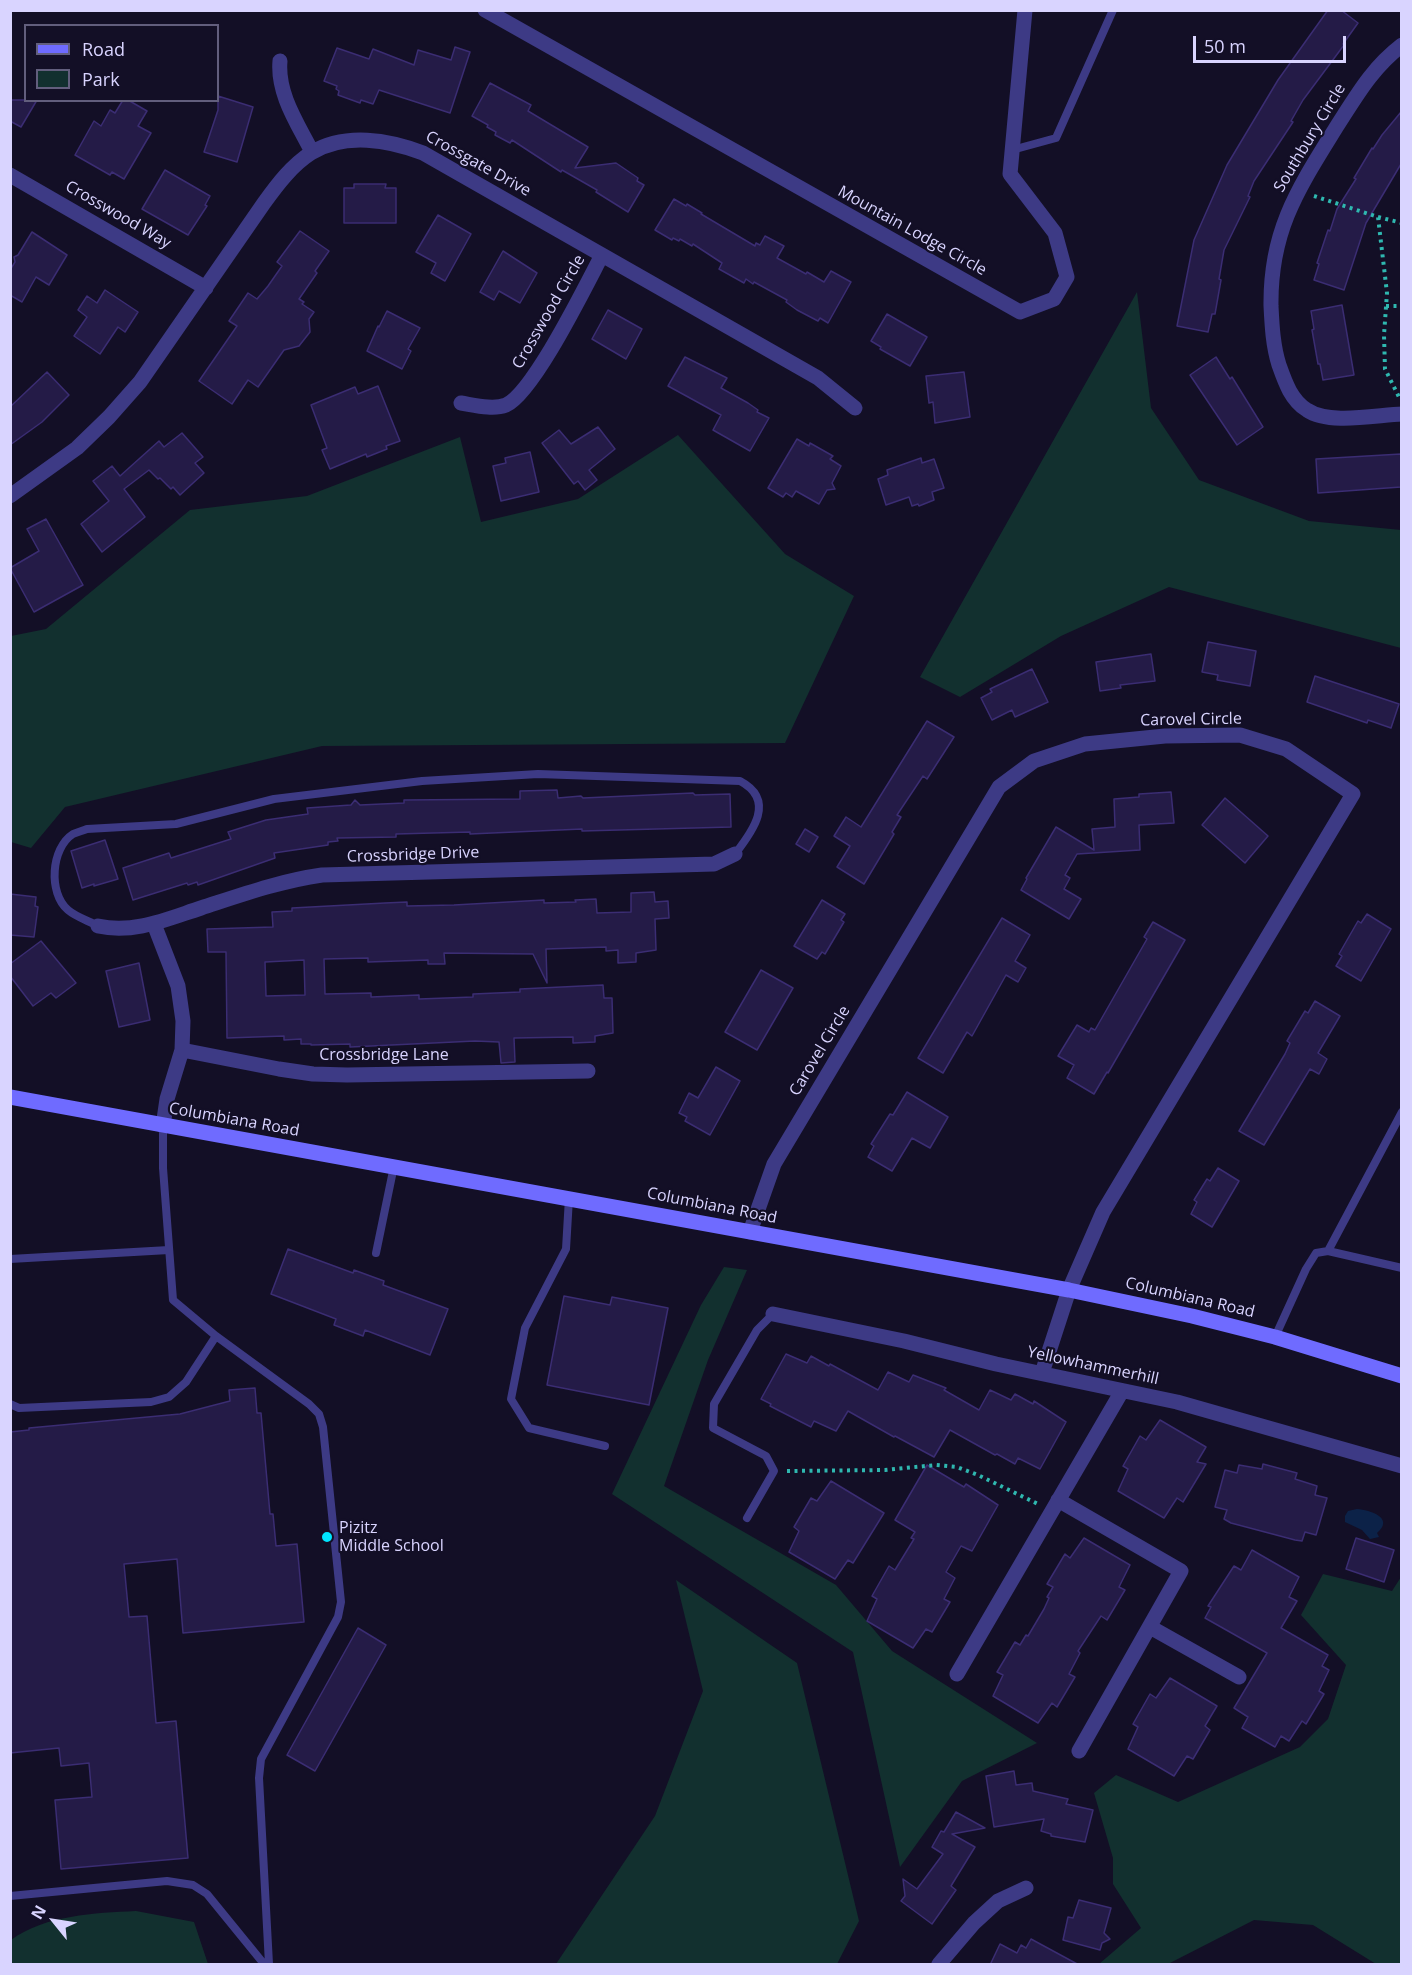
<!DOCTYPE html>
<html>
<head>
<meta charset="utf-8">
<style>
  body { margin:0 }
  #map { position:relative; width:1412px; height:1975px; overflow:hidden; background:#130f26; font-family:"Open Sans",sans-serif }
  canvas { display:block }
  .frame { position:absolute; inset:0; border:12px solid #d9d4ff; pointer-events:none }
  .legend { position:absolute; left:24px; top:24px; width:195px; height:78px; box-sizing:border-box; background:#130f26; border:2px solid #625e7d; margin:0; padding:8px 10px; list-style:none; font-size:18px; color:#d9d4ff }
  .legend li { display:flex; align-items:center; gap:12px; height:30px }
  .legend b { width:30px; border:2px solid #625e7d }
  .north { position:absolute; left:24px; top:1891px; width:60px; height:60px; -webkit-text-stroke:4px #130f26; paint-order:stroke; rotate:300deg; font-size:16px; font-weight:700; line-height:24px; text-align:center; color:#d9d4ff }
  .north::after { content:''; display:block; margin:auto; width:21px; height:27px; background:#d9d4ff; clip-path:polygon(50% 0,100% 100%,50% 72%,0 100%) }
  .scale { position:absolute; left:1193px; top:36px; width:153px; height:27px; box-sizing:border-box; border:3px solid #d9d4ff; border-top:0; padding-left:8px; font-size:18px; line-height:21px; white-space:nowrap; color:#d9d4ff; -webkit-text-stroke:4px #130f26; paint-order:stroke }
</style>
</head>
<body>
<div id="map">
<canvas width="1412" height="1975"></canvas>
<div class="frame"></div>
<ul class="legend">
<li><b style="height:8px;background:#6f6bff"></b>Road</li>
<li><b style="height:16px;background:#12302f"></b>Park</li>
</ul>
<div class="north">N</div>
<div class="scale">50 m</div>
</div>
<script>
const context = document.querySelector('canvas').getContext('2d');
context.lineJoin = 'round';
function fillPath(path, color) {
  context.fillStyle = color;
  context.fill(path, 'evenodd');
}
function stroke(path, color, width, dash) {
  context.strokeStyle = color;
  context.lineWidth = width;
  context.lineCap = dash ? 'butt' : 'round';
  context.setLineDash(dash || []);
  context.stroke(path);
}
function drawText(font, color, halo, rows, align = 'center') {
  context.font = font + ' "Open Sans",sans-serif';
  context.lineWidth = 4.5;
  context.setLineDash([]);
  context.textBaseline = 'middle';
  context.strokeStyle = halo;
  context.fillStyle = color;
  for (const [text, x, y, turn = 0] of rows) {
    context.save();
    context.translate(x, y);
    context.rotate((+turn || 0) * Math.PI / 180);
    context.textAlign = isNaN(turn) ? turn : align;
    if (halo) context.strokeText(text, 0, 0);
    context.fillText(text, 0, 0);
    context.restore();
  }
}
const green = new Path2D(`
  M 1137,292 L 1151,408 L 1199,480 L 1309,521 L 1401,530 L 1401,648 L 1169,587 L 1061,636 L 960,697 L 920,677 Z
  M 678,435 L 785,554 L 854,596 L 785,743 L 322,746 L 65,807 L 31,848 L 11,842 L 11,636 L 46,629 L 190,510 L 307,496 L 460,437 L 481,522 L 578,499 Z
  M 724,1267 L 747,1270 L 708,1360 L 664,1486 L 836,1585 L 892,1651 L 1037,1743 L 962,1781 L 900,1867 L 853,1652 L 612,1494 L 701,1305 Z
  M 1323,1574 L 1392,1591 L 1401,1577 L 1401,1964 L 1376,1964 L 1313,1925 L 1254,1920 L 1168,1964 L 1099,1964 L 1141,1928 L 1113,1884 L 1113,1858 L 1094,1793 L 1116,1775 L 1178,1802 L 1300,1747 L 1328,1719 L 1346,1665 L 1301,1615 Z
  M 676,1580 L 797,1663 L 859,1921 L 837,1964 L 556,1964 L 655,1816 L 703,1691 Z
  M 136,1911 L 194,1922 L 208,1964 L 11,1964 L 11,1940 C 45,1915 95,1913 136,1911 Z`);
const water = new Path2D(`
  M 1357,1509 C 1370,1510 1395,1518 1377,1533 L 1379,1537 L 1370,1539 L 1362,1530 L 1345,1522 L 1345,1516 L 1348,1511 Z`);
const building = new Path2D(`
  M 1328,10 L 1341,10 L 1358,23 L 1343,44 L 1344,45 L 1303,100 L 1291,121 L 1293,122 L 1254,181 L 1248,196 L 1250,197 L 1224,250 L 1219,279 L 1221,280 L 1215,314 L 1212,314 L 1208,332 L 1177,326 L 1194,240 L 1227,165 L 1278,80 Z
  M 455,47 L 470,52 L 450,113 L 379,90 L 373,104 L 361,100 L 360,103 L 338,95 L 339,91 L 336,89 L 337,86 L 324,81 L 337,48 L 369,59 L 373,49 L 414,65 L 418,50 L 451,60 Z
  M 490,83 L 531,105 L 528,111 L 588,147 L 575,168 L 616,163 L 638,178 L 637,181 L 644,185 L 628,212 L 596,192 L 597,190 L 562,170 L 561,172 L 512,140 L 510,143 L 495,135 L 496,132 L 487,127 L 488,125 L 472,116 Z
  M 218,96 L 253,107 L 237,162 L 204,152 L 218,110 Z
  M 10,100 L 37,100 L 21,127 L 10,121 Z
  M 123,100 L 128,100 L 147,111 L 138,126 L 151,133 L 124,179 L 112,172 L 110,175 L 75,155 L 94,121 L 101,126 L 110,110 L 115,113 Z
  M 1401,112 L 1401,164 L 1366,223 L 1344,290 L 1314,280 L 1319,264 L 1317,263 L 1328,230 L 1330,231 L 1337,209 L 1356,179 L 1354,178 L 1372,148 L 1373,149 L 1382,135 Z
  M 165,170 L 210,196 L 205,205 L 207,206 L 188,235 L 142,209 Z
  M 354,184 L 386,184 L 385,188 L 396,188 L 396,223 L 344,223 L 344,188 L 354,188 Z
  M 674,199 L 686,206 L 687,204 L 702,213 L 701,214 L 755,246 L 756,243 L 760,245 L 765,236 L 784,246 L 777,258 L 806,274 L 807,272 L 824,282 L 831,271 L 851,282 L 828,323 L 820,318 L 818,321 L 797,310 L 786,302 L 787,300 L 754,282 L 753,284 L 746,279 L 744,283 L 719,269 L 722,263 L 693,244 L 692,246 L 680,239 L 679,241 L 673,238 L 672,240 L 655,230 Z
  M 438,215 L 471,234 L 445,281 L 431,273 L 436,263 L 416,252 Z
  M 300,231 L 329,251 L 315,271 L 317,273 L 299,299 L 304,302 L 302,304 L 314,312 L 309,319 L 310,332 L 299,346 L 284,350 L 258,387 L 248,380 L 232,404 L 199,381 L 237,326 L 229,321 L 248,293 L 257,299 L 268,286 L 282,266 L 277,262 Z
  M 32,232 L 67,255 L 49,285 L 36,277 L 22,302 L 10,295 L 10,270 L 15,262 L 14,257 L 18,255 Z
  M 503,251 L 537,273 L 520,303 L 499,291 L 494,300 L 480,292 Z
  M 105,290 L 138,312 L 125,332 L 118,327 L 100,354 L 74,336 L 87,317 L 78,310 L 87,296 L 97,303 Z
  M 1342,305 L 1354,375 L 1323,380 L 1320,364 L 1318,364 L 1312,330 L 1314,329 L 1311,311 Z
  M 608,310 L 642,329 L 626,359 L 592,339 Z
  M 387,311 L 420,328 L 408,349 L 411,351 L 402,369 L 367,351 L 378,326 L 379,327 Z
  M 887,314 L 927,337 L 910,366 L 880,349 L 881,347 L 871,341 Z
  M 685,357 L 727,378 L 721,388 L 748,403 L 758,410 L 757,412 L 769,418 L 750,451 L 713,430 L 721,415 L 668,386 Z
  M 1216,357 L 1230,379 L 1232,377 L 1263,427 L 1237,445 L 1190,375 Z
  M 47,372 L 69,395 L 42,422 L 10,445 L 10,407 Z
  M 964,372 L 970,417 L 935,423 L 933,402 L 929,403 L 926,376 Z
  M 378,386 L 400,441 L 386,446 L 387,449 L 367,457 L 366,454 L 330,469 L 322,450 L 327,448 L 311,405 L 355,387 L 358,394 Z
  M 598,427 L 615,449 L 589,470 L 597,480 L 585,490 L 578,481 L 574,484 L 542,443 L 559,430 L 571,444 Z
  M 182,433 L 203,457 L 195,463 L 204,473 L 180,495 L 173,487 L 171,489 L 160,478 L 158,479 L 149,470 L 124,489 L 145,517 L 102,552 L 81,524 L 109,501 L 93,481 L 112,466 L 120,476 L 159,441 L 164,447 Z
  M 797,439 L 809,446 L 810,443 L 833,456 L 830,459 L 841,466 L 832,483 L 835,489 L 827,490 L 819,504 L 796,491 L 792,497 L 786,493 L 783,497 L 768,488 Z
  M 530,452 L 539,492 L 501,501 L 493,466 L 506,463 L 505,458 Z
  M 1401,454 L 1401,487 L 1318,493 L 1316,459 Z
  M 921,458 L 922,463 L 934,459 L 944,488 L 932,492 L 934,500 L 919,506 L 918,504 L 912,506 L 909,497 L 886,505 L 878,479 L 888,475 L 887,470 Z
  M 46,519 L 83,585 L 34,612 L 10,568 L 39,551 L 27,529 Z
  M 1208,642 L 1256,651 L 1250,686 L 1217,680 L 1218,675 L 1202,672 Z
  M 1151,654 L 1155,681 L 1120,685 L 1121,688 L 1100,691 L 1096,662 Z
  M 1032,669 L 1048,702 L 1015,717 L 1012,710 L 992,720 L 981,698 L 992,692 L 990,689 Z
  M 1315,676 L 1399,704 L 1391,728 L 1368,720 L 1367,723 L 1307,702 Z
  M 927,721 L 954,737 L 927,779 L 923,776 L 897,815 L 901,817 L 892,832 L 894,834 L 864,884 L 837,867 L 850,846 L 834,836 L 846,817 L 861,827 Z
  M 557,790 L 558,798 L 581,796 L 583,798 L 693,793 L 695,795 L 730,794 L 731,827 L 582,831 L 582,829 L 470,834 L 470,832 L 396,834 L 396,837 L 337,838 L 338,841 L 328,842 L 328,845 L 274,853 L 275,858 L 198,885 L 197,882 L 188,885 L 187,883 L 133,900 L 123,868 L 169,853 L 171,858 L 231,839 L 228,832 L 266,820 L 308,814 L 307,808 L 351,805 L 355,800 L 360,805 L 404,803 L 404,800 L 520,799 L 520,791 Z
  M 1171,792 L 1174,823 L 1139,825 L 1140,850 L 1077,854 L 1065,875 L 1070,878 L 1064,889 L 1081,899 L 1069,919 L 1021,890 L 1027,879 L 1026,878 L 1056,827 L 1094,850 L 1092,829 L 1115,827 L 1114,799 L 1139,797 L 1139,794 Z
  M 1225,798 L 1268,836 L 1245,863 L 1202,825 Z
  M 805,829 L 818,837 L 809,852 L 796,844 Z
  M 105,840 L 118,879 L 94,886 L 94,884 L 82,888 L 71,851 Z
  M 654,892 L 655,902 L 668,901 L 669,918 L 655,919 L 656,950 L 636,953 L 636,962 L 618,963 L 618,950 L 606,951 L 606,947 L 546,949 L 547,983 L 533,954 L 444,953 L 445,964 L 428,964 L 428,960 L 368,962 L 368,958 L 324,959 L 325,994 L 371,993 L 371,997 L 419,995 L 419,999 L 473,997 L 473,994 L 520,992 L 520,989 L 603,985 L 604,998 L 612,998 L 613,1033 L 595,1036 L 595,1042 L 573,1043 L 573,1037 L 514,1038 L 515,1062 L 501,1063 L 499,1042 L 475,1041 L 350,1047 L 350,1044 L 311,1045 L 311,1044 L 301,1044 L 301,1039 L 284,1040 L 284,1036 L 227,1038 L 226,952 L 208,952 L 207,929 L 273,927 L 272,912 L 292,911 L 292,908 L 385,903 L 407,902 L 407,906 L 454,905 L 544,900 L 544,903 L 576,902 L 575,900 L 596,899 L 597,913 L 631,912 L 631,893 ZM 304,960 L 305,995 L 266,996 L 265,962 Z
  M 10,894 L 36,897 L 35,906 L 38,907 L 34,937 L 10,935 Z
  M 822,900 L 845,914 L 841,920 L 844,922 L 825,954 L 822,952 L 817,959 L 794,946 Z
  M 1367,914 L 1391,929 L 1361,981 L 1336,966 L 1342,956 L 1339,954 L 1358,921 L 1361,923 Z
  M 1002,918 L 1030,935 L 1015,961 L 1026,968 L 1018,982 L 1006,975 L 972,1036 L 967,1032 L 943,1073 L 918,1058 Z
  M 1153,922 L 1185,940 L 1108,1073 L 1107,1072 L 1094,1094 L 1067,1078 L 1074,1065 L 1058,1056 L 1077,1025 L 1089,1032 L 1091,1028 L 1095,1030 L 1147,939 L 1144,937 Z
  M 41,941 L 76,983 L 56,998 L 51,993 L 33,1006 L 10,976 L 10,964 Z
  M 139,963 L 150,1020 L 119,1027 L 106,971 Z
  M 761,970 L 793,988 L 757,1050 L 725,1032 Z
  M 1315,1001 L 1340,1016 L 1318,1053 L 1327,1059 L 1319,1074 L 1310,1069 L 1264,1145 L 1239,1131 L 1285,1054 L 1290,1043 L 1287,1041 L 1305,1011 L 1308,1013 Z
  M 716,1067 L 740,1081 L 710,1135 L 685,1121 L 687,1117 L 679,1113 L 689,1093 L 698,1098 Z
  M 907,1092 L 948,1117 L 930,1148 L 912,1138 L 892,1171 L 868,1157 L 874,1146 L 871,1144 L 890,1114 L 893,1115 Z
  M 1218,1168 L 1239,1181 L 1212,1227 L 1191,1214 L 1197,1202 L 1194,1200 L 1207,1179 L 1210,1181 Z
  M 288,1249 L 353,1273 L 354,1270 L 384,1281 L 383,1285 L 448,1309 L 430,1355 L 365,1330 L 363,1336 L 334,1325 L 336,1319 L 271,1294 Z
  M 564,1296 L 610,1305 L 612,1297 L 668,1308 L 649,1405 L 547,1385 Z
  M 786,1354 L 807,1363 L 811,1356 L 829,1366 L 830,1364 L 878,1390 L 888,1372 L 909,1382 L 913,1375 L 946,1388 L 944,1390 L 979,1410 L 990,1390 L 1011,1400 L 1015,1394 L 1033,1404 L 1034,1401 L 1066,1422 L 1040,1469 L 1018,1458 L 1015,1464 L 997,1454 L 995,1455 L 950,1430 L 934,1457 L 895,1436 L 894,1437 L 848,1411 L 836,1431 L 814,1421 L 811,1427 L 770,1406 L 771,1404 L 761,1399 Z
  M 255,1388 L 257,1413 L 261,1413 L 270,1514 L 273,1514 L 276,1546 L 297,1544 L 304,1622 L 183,1633 L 177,1559 L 124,1564 L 129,1617 L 147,1616 L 156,1723 L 176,1721 L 188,1858 L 61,1869 L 55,1800 L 92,1797 L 89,1763 L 61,1766 L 59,1748 L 10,1753 L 10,1432 L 29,1430 L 29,1428 L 180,1414 L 230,1401 L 229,1390 Z
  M 1160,1420 L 1206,1447 L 1197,1462 L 1206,1464 L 1183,1502 L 1177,1498 L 1164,1518 L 1118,1491 L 1128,1469 L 1123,1466 L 1140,1436 L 1146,1440 Z
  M 1263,1464 L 1297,1473 L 1295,1479 L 1317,1486 L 1315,1495 L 1327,1498 L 1316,1535 L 1305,1532 L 1302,1541 L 1295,1540 L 1231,1523 L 1224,1519 L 1227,1510 L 1215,1507 L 1225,1470 L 1237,1473 L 1239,1465 L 1262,1469 Z
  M 927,1465 L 964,1487 L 966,1484 L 998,1505 L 972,1551 L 961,1546 L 946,1572 L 955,1578 L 944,1599 L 950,1602 L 932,1632 L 926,1629 L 913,1648 L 867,1621 L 877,1599 L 872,1596 L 889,1566 L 895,1570 L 914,1539 L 911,1538 L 915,1532 L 895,1520 Z
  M 831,1481 L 884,1513 L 853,1563 L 848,1560 L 835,1579 L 789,1552 L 799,1531 L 794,1527 L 811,1498 L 817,1501 Z
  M 1084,1538 L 1130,1565 L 1119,1587 L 1125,1590 L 1107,1620 L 1101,1616 L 1078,1651 L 1080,1653 L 1069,1674 L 1075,1677 L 1057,1707 L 1052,1703 L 1038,1723 L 993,1696 L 1003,1675 L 997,1672 L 1015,1642 L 1020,1645 L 1026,1635 L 1028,1636 L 1044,1609 L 1049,1598 L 1047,1597 L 1053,1587 L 1047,1584 L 1065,1554 L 1070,1558 Z
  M 1356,1538 L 1394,1550 L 1384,1582 L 1346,1569 Z
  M 1252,1550 L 1299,1577 L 1289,1597 L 1297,1601 L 1281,1628 L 1328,1655 L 1322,1666 L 1329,1670 L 1319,1691 L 1324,1694 L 1306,1724 L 1302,1721 L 1289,1741 L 1281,1736 L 1275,1747 L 1242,1728 L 1248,1717 L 1234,1708 L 1267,1653 L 1205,1618 L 1211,1607 L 1208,1606 L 1234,1566 L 1241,1570 Z
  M 358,1628 L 386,1645 L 315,1771 L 287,1755 Z
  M 1170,1678 L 1217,1706 L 1205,1726 L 1210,1730 L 1193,1759 L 1187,1756 L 1174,1776 L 1128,1749 L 1138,1727 L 1133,1724 L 1150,1694 L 1156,1698 Z
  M 1014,1771 L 1016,1785 L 1032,1783 L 1033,1791 L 1068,1799 L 1066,1804 L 1093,1810 L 1085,1842 L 1051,1836 L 1051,1834 L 1041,1831 L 1044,1819 L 994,1827 L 986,1776 Z
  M 956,1812 L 985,1828 L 952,1834 L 975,1847 L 951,1886 L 956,1890 L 932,1924 L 901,1901 L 905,1896 L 903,1879 L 917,1889 L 943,1854 L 932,1847 L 941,1831 L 944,1832 Z
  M 1079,1900 L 1111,1908 L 1104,1933 L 1110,1939 L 1102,1943 L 1100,1950 L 1063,1940 L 1068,1917 L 1073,1918 Z
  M 1031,1939 L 1079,1965 L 990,1965 L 1000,1944 L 1017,1953 L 1021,1945 L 1026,1948 Z`);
const path = new Path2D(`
  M 1314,196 L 1378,217 L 1387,293 L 1384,335 L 1385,369 L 1400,399
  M 1378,217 L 1402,223
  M 1386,306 L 1402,306
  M 787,1471 L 885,1470 L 936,1465 L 957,1467 L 978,1475 L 1038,1504`);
const lane = new Path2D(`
  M 1012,150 L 1056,138 L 1113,10
  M 98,926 C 89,921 76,917 68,910 C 48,893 51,848 73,834 C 77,832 82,831 87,829 L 176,824 L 274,799 L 422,781 L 538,774 L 740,781 C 776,800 753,831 735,854
  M 163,1126 L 163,1168 L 173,1300 L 216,1336 L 309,1404 L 319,1414 L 323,1427 L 341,1602 L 338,1617 L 261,1759 L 259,1778 L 269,1964
  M 569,1198 L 566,1249 L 525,1328 L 511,1399 L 529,1428 L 605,1446
  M 1328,1251 L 1402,1112
  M 376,1253 L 394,1166
  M 10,1259 L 169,1250
  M 1275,1337 L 1306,1269 L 1316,1253 L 1328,1251 L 1402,1268
  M 10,1404 L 19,1408 L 151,1402 L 169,1397 L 186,1382 L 216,1336
  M 747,1518 L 774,1471 L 766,1456 L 713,1428 L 714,1404 L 757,1330 L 773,1314
  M 10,1896 L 167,1881 L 193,1885 L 207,1894 L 264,1964`);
const street = new Path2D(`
  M 485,10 L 1020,312 L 1054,299 L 1067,277 L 1055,233 L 1010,174 L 1025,10
  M 1402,45 C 1372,68 1357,95 1337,126 C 1298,189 1270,230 1271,306 C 1272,326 1273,346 1279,365 C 1285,382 1291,400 1307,410 C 1329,425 1376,415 1402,414
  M 280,61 C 277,94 298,124 312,152
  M 10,175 L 206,288
  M 461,403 C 474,405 493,410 506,405 C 534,392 586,285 602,255
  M 10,496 L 77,448 L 109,417 L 140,382 L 264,203 C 277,185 292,165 311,153 C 345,132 389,140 423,153 L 818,378 L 855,408
  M 154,924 L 178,986 L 183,1021 L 182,1050 L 167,1099 L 163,1126
  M 98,926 C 134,934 167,919 201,908 C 241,895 280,881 322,875 L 714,864 L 735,854
  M 182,1050 L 279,1069 L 313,1074 L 347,1075 L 588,1071
  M 750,1232 L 774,1164 L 999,787 L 1034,761 L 1085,744 L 1165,736 L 1240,735 L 1286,749 L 1353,794 L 1103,1212 L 1069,1290 L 1042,1373
  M 773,1314 L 904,1341 L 996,1364 L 1177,1402 L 1402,1466
  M 1058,1500 L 1181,1571 L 1079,1751
  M 1150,1627 L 1239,1677
  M 957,1674 L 1122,1391
  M 939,1964 L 974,1923 L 998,1901 L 1026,1888`);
const secondary = new Path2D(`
  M 10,1097 L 1069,1290 L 1192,1316 L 1275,1337 L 1402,1376`);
const markers = [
  [327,1537,6,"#00e5ff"]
];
const streetNames = [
  ["Southbury Circle",1310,138,-59],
  ["Crossgate Drive",478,164,29],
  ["Crosswood Way",118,215,30],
  ["Mountain Lodge Circle",912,231,29],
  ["Crosswood Circle",549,312,-60],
  ["Carovel Circle",1191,720,-1],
  ["Crossbridge Drive",413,855,-2],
  ["Carovel Circle",820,1051,-59],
  ["Crossbridge Lane",384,1055],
  ["Columbiana Road",234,1120,10],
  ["Columbiana Road",712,1206,11],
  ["Columbiana Road",1190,1298,13],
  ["Yellowhammerhill",1093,1366,12]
];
const poiNames = [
  ["Pizitz",339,1528],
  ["Middle School",339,1546]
];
fillPath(green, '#12302f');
fillPath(water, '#0c2248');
fillPath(building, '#241b47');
stroke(building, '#3b2d73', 1.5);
stroke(path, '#2fb8b0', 4, [3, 4.5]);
stroke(lane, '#3d3a85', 8);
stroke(street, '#3d3a85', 15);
stroke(secondary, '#6f6bff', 15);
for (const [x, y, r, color] of markers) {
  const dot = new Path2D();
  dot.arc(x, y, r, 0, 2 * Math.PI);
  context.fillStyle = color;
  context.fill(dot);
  stroke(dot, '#130f26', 2);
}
drawText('16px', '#d9d4ff', '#130f26', streetNames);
drawText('16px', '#d9d4ff', '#130f26', poiNames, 'left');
</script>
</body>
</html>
